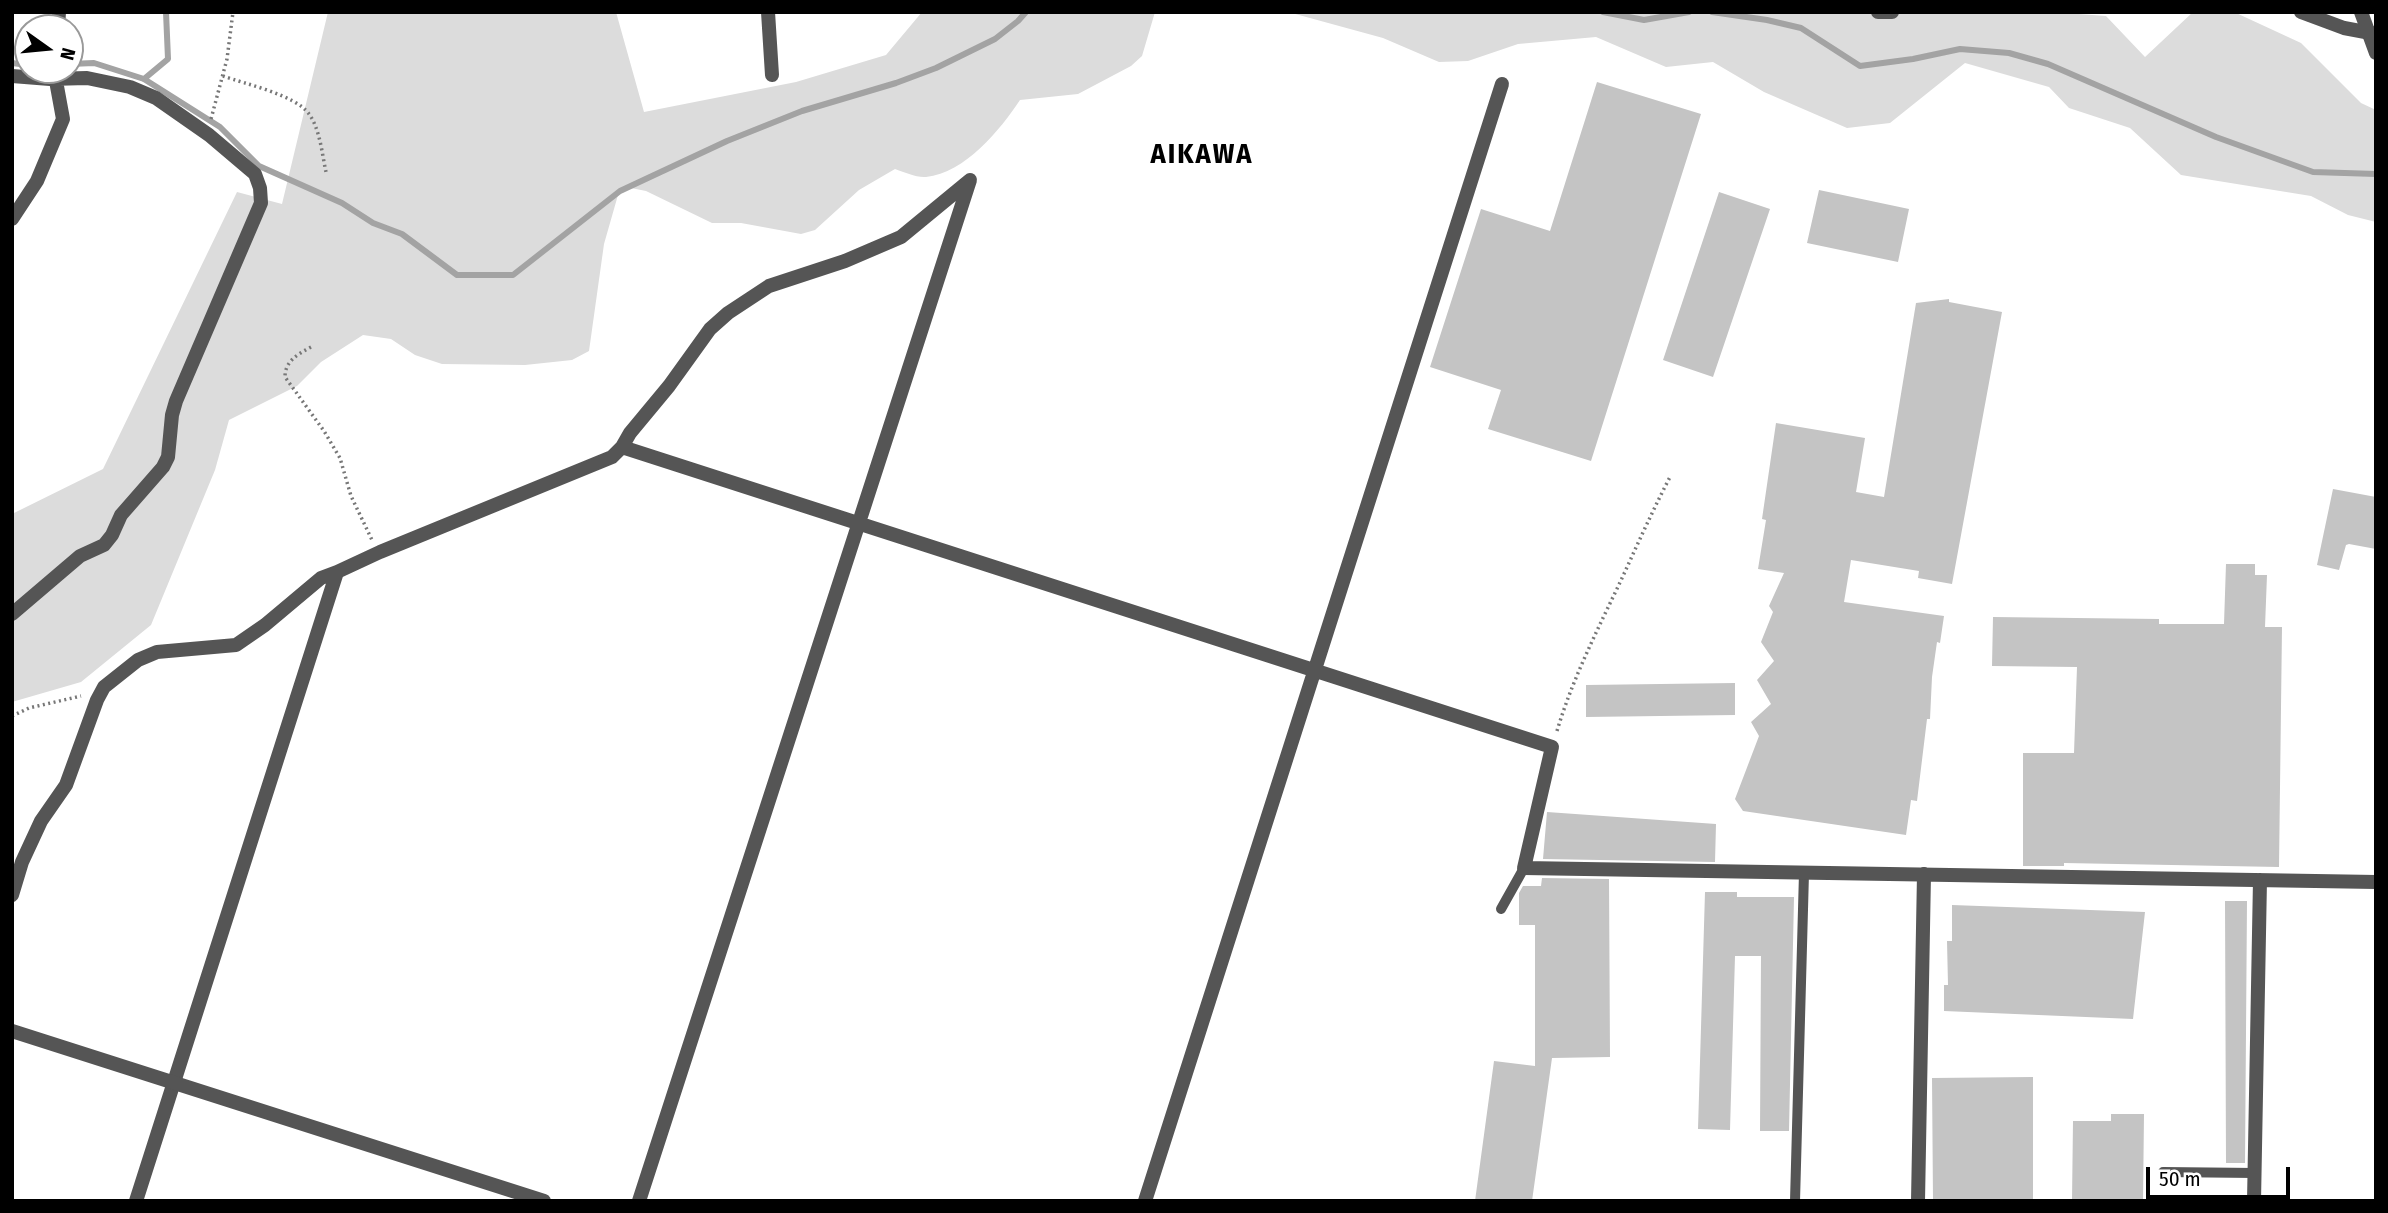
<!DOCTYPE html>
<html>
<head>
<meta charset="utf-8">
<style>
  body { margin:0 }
  #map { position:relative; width:2388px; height:1213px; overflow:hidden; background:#fff; font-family:"Fira Sans Condensed",sans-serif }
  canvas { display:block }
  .frame { position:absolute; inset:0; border:14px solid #000; pointer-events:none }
  .north { position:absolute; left:14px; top:14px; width:70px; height:70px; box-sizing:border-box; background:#fff; border:2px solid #999; border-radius:50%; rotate:105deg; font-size:19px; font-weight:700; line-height:28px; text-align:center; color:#000 }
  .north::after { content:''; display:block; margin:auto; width:24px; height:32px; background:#000; clip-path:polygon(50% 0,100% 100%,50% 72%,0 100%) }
  .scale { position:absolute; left:2146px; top:1167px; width:144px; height:32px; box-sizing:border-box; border:4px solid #000; border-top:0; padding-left:9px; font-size:21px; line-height:24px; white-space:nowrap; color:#000; -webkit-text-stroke:5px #fff; paint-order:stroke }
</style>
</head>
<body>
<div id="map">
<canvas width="2388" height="1213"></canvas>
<div class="frame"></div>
<div class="north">N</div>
<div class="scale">50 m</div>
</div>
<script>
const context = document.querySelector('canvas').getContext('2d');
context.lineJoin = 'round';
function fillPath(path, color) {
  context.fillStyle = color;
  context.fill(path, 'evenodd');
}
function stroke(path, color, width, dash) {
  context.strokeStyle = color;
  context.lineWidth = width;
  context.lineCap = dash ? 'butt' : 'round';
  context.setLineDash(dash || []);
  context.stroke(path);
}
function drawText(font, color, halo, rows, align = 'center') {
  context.font = font + ' "Fira Sans Condensed",sans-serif';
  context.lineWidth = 5;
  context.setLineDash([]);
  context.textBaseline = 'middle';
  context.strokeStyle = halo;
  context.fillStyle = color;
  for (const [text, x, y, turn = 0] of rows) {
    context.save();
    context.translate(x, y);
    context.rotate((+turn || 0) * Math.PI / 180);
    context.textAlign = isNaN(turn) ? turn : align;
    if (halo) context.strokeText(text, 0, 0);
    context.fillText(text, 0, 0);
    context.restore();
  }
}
const green = new Path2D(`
  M 328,12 L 616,12 L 644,112 L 796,82 L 886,55 L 922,12 L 1155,12 L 1142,56 L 1131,66 L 1078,94 L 1020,100 C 1000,130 965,173 926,177 C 917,178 904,172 895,169 L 859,190 L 815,230 L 801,234 L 741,223 L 712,223 L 646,191 L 631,188 L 618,195 L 604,244 L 589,351 L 572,360 L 525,365 L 442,364 L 415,355 L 391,339 L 363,335 L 321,362 L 297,386 L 229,420 L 215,470 L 151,625 L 81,682 L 12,702 L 12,514 L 103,469 L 237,192 L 282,204 Z
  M 1288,12 L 2051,12 L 2106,16 L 2145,57 L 2193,12 L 2234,12 L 2301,43 L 2361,103 L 2376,110 L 2376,222 L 2348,215 L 2311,196 L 2181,175 L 2130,128 L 2069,108 L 2049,87 L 1965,63 L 1890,123 L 1847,128 L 1764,92 L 1713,62 L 1666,67 L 1596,37 L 1518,44 L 1468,61 L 1439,62 L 1383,38 Z`);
const stream = new Path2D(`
  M 1603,12 L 1644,20 L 1689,12
  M 1712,12 L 1767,20 L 1801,28 L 1860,66 L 1913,59 L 1960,49 L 2009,53 L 2048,64 L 2216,137 L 2313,172 L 2376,174
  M 12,63 L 28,65
  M 70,64 L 94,63 L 144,79 L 220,127 L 259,166 L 342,203 L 373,223 L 402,234 L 457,275 L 513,275 L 620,191 L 727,141 L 802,111 L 896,83 L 936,68 L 995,39 L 1018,21 L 1026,12
  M 144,79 L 168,59 L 166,12`);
const building = new Path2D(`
  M 1597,82 L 1701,114 L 1591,461 L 1488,429 L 1501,390 L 1430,367 L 1481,209 L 1550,231 Z
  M 1819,190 L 1909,209 L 1898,262 L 1807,243 Z
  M 1719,192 L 1770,209 L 1713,377 L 1663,360 Z
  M 1949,299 L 1949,302 L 2002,312 L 1952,584 L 1918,578 L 1919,571 L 1851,560 L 1844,602 L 1944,616 L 1940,643 L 1937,642 L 1932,677 L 1930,719 L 1927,719 L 1917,801 L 1911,800 L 1906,835 L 1743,811 L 1735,799 L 1759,736 L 1751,722 L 1771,704 L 1757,680 L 1774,661 L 1761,642 L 1773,612 L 1769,606 L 1784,573 L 1758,569 L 1766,520 L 1762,519 L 1776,423 L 1865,438 L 1856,492 L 1884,497 L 1916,303 Z
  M 2333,489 L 2376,497 L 2376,549 L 2349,544 L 2346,545 L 2339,570 L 2317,565 Z
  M 2226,564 L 2255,564 L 2255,575 L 2267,575 L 2265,627 L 2282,627 L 2279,867 L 2064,863 L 2064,866 L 2023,866 L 2023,753 L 2074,753 L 2077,667 L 1992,666 L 1993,617 L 2159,619 L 2159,624 L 2224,624 Z
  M 1735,683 L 1735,715 L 1586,717 L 1586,685 Z
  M 1547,812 L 1716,824 L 1715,862 L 1543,859 Z
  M 1542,878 L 1609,879 L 1610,1057 L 1552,1058 L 1532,1201 L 1475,1201 L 1494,1061 L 1535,1066 L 1535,925 L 1519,925 L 1519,893 L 1523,886 L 1541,886 Z
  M 1705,892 L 1737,892 L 1737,897 L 1794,897 L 1789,1131 L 1760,1131 L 1761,956 L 1735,956 L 1730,1130 L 1698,1129 Z
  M 2225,901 L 2247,901 L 2245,1163 L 2226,1163 Z
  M 1952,905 L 2145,912 L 2133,1019 L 1944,1011 L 1944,985 L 1948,985 L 1947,941 L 1952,941 Z
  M 2033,1077 L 2033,1201 L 1933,1201 L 1932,1078 Z
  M 2111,1114 L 2144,1114 L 2143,1201 L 2072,1201 L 2073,1121 L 2111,1121 Z`);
const path = new Path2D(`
  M 223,76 C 245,84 296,95 309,114 C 320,129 322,154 326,172
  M 211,119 L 227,59 L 233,12
  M 311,347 C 298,354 285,361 285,377 L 324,431 L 340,458 L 351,496 L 372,540
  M 12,716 L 29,708 L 81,696
  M 1557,731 C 1573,677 1599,627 1623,576 C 1638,543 1653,510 1670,477`);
const service = new Path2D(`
  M 1501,909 L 1524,868
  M 2163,1172 L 2255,1173
  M 1795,1201 L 1804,873`);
const minor = new Path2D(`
  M 768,12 L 772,75
  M 1878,12 L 1892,12
  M 2301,12 L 2344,28 L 2376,34
  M 58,28 L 59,12
  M 12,76 L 50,79 L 87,78 L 130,87 L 156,98 L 209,135 L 255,174 L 260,188 L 261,203 L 176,401 L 172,415 L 168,457 L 163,467 L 121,515 L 112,535 L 104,545 L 80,556 L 12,614
  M 12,219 L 37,181 L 63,119 L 54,70
  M 622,447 L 630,433 L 669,386 L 710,329 L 728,313 L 769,286 L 845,261 L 901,237 L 969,181
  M 12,895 L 22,862 L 41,821 L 66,785 L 97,700 L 104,687 L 138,660 L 157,652 L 236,645 L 265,625 L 321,578 L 337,572
  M 136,1201 L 337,572 L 380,552 L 612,457 L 622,447 L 1552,747 L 1524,868 L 2376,882
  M 639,1201 L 970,180
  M 1145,1201 L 1502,84
  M 1918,1201 L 1924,874
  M 2254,1201 L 2260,880`);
const tertiary = new Path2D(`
  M 2361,12 L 2376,53
  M 12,1031 L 544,1201`);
const districtNames = [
  ["AIKAWA",1202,155]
];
fillPath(green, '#dcdcdc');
stroke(stream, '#a3a3a3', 6);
fillPath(building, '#c4c4c4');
stroke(path, '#777', 3.5, [2, 3.5]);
stroke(service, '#555', 10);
stroke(minor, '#555', 14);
stroke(tertiary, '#555', 14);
context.letterSpacing = '2px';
drawText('bold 28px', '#000', '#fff', districtNames);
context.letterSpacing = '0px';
</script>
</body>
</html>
